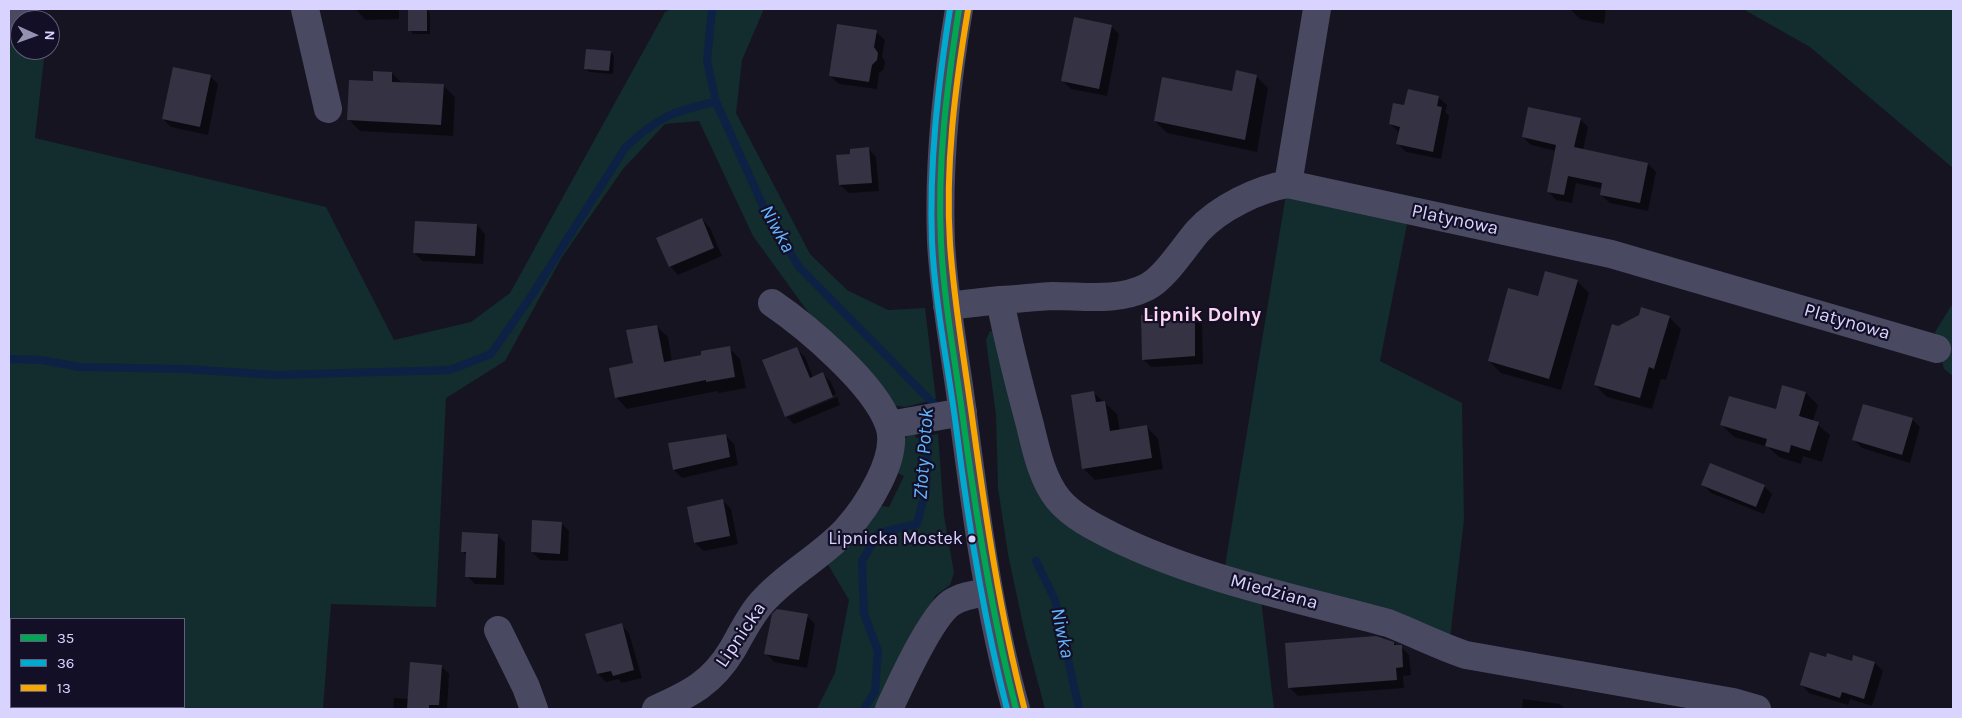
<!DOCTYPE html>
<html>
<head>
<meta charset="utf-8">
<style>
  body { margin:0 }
  #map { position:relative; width:1962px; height:718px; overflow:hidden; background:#161421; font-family:Karla,sans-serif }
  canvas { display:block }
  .frame { position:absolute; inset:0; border:10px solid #d9d4ff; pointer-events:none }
  .legend { position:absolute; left:10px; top:618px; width:175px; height:90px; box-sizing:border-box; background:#130f26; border:1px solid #625e7d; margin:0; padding:6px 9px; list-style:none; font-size:15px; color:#d9d4ff }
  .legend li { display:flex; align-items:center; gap:10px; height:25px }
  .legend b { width:25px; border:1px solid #625e7d }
  .north { position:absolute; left:10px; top:10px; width:50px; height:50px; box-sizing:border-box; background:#130f26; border:1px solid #625e7d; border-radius:50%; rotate:92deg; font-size:14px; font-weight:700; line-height:20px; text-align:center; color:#d9d4ff }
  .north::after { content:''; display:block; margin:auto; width:18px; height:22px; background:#9591b1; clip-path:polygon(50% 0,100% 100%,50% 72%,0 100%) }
</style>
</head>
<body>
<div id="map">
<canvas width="1962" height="718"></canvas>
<div class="frame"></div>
<ul class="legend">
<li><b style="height:6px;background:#00a651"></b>35</li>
<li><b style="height:6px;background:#00a9ce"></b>36</li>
<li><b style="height:6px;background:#f7a600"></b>13</li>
</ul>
<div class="north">N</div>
</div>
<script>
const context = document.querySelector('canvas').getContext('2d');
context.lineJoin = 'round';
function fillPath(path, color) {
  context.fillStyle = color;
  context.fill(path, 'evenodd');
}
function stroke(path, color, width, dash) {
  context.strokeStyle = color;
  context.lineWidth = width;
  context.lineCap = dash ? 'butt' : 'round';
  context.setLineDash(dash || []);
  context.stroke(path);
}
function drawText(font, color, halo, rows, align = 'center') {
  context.font = font + ' Karla,sans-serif';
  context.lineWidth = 4.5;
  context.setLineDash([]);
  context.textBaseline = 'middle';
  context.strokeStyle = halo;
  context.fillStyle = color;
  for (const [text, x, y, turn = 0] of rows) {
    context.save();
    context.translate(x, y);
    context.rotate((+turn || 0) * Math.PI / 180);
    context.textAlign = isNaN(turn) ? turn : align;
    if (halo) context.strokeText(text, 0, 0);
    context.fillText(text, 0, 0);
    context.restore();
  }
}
const green = new Path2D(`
  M 672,9 L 764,9 L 742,60 L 736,113 L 810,254 L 847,290 L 888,310 L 925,308 L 936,399 L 906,407 L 890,405 L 808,312 L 753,236 L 699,121 L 665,124 L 623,169 L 562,257 L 505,361 L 446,398 L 436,607 L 331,604 L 323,709 L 9,709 L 9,30 L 20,20 L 20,50 L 45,50 L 35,138 L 326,207 L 394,340 L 471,322 L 510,293 L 665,12 ZM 11,619 L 184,619 L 184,707 L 11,707 Z
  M 1743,9 L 1953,9 L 1953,168 L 1810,47 Z
  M 1286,194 L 1408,219 L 1380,361 L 1462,403 L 1464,520 L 1450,638 L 1225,566 Z
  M 1953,303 L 1953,376 L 1944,369 L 1935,332 Z
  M 990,331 L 995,332 L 1046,506 L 1261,599 L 1274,709 L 1045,709 L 1025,634 L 1008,554 L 998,488 L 996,415 L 986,340 Z
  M 914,430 L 916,438 L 938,434 L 944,516 L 954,573 L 950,585 L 935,596 L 921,632 L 883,709 L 817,709 L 835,673 L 849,600 L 823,556 L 874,505 L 889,507 L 904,476 L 893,471 L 897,446 Z`);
const shadow = new Path2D(`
  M 356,9 L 399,9 L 399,19 L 365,20 Z
  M 427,9 L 430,13 L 430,34 L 413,34 L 410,30 Z
  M 1570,9 L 1606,9 L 1604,24 L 1580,19 Z
  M 1111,26 L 1119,34 L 1107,96 L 1071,89 L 1063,81 Z
  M 876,32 L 885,40 L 882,56 L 885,62 L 884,69 L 879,73 L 877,89 L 839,84 L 830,76 Z
  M 611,52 L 614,56 L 613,74 L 589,72 L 585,68 Z
  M 392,73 L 402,83 L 443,85 L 455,97 L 453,136 L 360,131 L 348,119 L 374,82 Z
  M 210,76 L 218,84 L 208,135 L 171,127 L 163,119 Z
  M 1256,76 L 1268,88 L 1257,152 L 1167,133 L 1155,121 L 1233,92 Z
  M 1438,97 L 1447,105 L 1445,112 L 1449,116 L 1441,159 L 1406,152 L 1398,144 L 1400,133 L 1390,124 L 1405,107 Z
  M 1580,119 L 1588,127 L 1583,150 L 1648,164 L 1656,172 L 1648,211 L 1610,203 L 1601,195 L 1603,189 L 1576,183 L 1572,203 L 1556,200 L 1548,191 L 1556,151 L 1531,145 L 1523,137 Z
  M 868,148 L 876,157 L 879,191 L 849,193 L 840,185 L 851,155 Z
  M 702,219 L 710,228 L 722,256 L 678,275 L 670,266 Z
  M 477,225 L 485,234 L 483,264 L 422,261 L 414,252 Z
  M 1577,281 L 1589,293 L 1561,390 L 1501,373 L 1489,361 L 1539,297 Z
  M 1194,316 L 1202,324 L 1203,364 L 1151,367 L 1143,359 Z
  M 1669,317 L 1681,329 L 1666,380 L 1661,379 L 1652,409 L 1607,397 L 1595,385 L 1618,327 Z
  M 656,326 L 668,337 L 672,362 L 729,348 L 740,359 L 746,388 L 719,393 L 717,391 L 627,409 L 616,397 Z
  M 796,348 L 805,357 L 813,377 L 823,374 L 831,382 L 836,394 L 788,414 L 788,417 L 837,397 L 840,405 L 794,424 L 786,416 Z
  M 1094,393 L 1117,414 L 1120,431 L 1146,426 L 1158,439 L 1163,469 L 1095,480 L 1083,468 Z
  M 1806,393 L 1818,405 L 1813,421 L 1830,435 L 1822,462 L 1803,456 L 1801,464 L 1779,457 L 1768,447 L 1734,437 L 1722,425 L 1776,411 Z
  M 1912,419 L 1920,427 L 1910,463 L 1862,448 L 1854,440 Z
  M 726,436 L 734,444 L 738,465 L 682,478 L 674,470 Z
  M 1703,485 L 1764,486 L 1772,494 L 1764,514 L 1711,493 Z
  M 723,501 L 731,509 L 738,544 L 704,551 L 695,543 Z
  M 561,523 L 569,531 L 568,561 L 540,560 L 532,552 Z
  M 497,535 L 505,543 L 504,585 L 475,584 L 467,576 L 467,556 L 462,551 Z
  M 807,616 L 815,624 L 807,668 L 774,662 L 766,653 Z
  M 621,625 L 629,633 L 642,678 L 622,683 L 618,679 L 606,682 L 598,674 L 587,635 Z
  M 1393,643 L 1401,647 L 1409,655 L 1411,675 L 1403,676 L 1404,688 L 1298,696 L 1290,688 Z
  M 1826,658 L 1852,663 L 1875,663 L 1883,671 L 1872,706 L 1850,699 L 1848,705 L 1809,693 L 1801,684 Z
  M 441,666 L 449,674 L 447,709 L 393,709 L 394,698 L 409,699 Z
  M 1523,699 L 1560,704 L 1565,709 L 1522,709 Z`);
const stream = new Path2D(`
  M 712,9 L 707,61 L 716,102 L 764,208 L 799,267 L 933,403
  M 9,359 L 41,360 L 80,367 L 186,369 L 275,375 L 450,370 L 491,354 L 532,295 L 625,148 C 656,118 675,110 716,102
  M 1036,561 L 1055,600 L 1079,709
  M 864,709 L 875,692 L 878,651 L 864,614 L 862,561 L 879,533 L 917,524 L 926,489 L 928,423`);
const building = new Path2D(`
  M 408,9 L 427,9 L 427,31 L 408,31 Z
  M 1074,17 L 1112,25 L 1099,89 L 1061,81 Z
  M 837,24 L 877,30 L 874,47 L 878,53 L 877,60 L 872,65 L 869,82 L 829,76 Z
  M 586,49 L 611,51 L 609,71 L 584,69 Z
  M 173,67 L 211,75 L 200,127 L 162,119 Z
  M 1236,70 L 1257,75 L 1245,140 L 1154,121 L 1162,77 L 1232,91 Z
  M 373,71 L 392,72 L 392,82 L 444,84 L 441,125 L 347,120 L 349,80 L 373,81 Z
  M 1408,89 L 1439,96 L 1437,106 L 1442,107 L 1433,152 L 1396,144 L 1400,127 L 1389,124 L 1393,103 L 1404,105 Z
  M 1528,107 L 1581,118 L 1574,147 L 1648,163 L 1640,203 L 1600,195 L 1602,183 L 1568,176 L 1564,195 L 1547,192 L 1556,145 L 1522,137 Z
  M 869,147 L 872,183 L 839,185 L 836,155 L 850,154 L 850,149 Z
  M 702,218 L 714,248 L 669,267 L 656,238 Z
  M 415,221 L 477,224 L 475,256 L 413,253 Z
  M 1545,271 L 1578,280 L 1549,379 L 1488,361 L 1508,288 L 1538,296 Z
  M 1641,307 L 1670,316 L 1654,369 L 1649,367 L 1640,398 L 1594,385 L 1612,324 L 1618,326 L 1639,315 Z
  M 1141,315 L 1195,315 L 1195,356 L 1142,360 Z
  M 657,325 L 664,362 L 701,355 L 701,351 L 730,346 L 735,377 L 706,382 L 706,380 L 615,398 L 609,368 L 633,363 L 626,330 Z
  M 797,347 L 810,378 L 823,372 L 833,397 L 785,417 L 762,360 Z
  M 1782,385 L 1806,392 L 1799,416 L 1819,422 L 1810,451 L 1791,445 L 1789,453 L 1765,446 L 1767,439 L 1720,425 L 1729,396 L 1776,409 Z
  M 1094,391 L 1096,402 L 1105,401 L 1110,431 L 1147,425 L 1152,458 L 1082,469 L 1071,395 Z
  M 1863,404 L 1913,418 L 1902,455 L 1852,440 Z
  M 726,434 L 730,457 L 673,470 L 668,443 Z
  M 1710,463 L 1765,485 L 1756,507 L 1701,485 Z
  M 723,499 L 730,536 L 694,543 L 687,507 Z
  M 532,520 L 562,522 L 560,554 L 531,552 Z
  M 462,532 L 498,534 L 496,578 L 465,577 L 466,552 L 461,552 Z
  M 777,609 L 808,614 L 799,660 L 764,654 L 772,614 Z
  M 622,623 L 634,670 L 613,676 L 611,671 L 597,674 L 585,634 Z
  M 1376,636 L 1394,642 L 1394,645 L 1402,645 L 1403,667 L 1396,668 L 1397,680 L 1288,688 L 1285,643 Z
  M 1810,652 L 1826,657 L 1827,653 L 1852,661 L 1853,655 L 1875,662 L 1864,699 L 1842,692 L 1840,698 L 1800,685 Z
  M 410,662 L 442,665 L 439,705 L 429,705 L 429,709 L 407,709 Z`);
const minor = new Path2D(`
  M 305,9 L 328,109
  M 959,9 C 946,86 938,164 941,242 C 944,301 956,358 963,415 C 976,514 989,613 1016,709
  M 9,22 L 25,9
  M 1288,184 L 1317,9
  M 1000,300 C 1017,299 1035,297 1053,296 C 1084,296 1117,302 1147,287 C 1165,278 1184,247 1198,231 C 1219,208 1258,189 1288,184 L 1611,254 L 1937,349
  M 947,306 L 1000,300 C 1008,342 1019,384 1030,425 C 1036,450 1042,479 1058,499 C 1072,516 1094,527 1114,537 C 1200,579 1296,598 1388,623 C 1414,633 1439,646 1466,655 L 1733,702 L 1757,709
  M 889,425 L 963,412
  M 498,630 L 526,687 L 534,709
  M 656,709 C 690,694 712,683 732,650 C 742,633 751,613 765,599 C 789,573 822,556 846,530 C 866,508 900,457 889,425 C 875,384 807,327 772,303
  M 889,709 C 900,685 931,617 951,603 C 961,596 976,594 988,592`);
const bus1 = new Path2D(`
  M 959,9 C 947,86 937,164 941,242 C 944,304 956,365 964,426 C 977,522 992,616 1016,709`);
const bus2 = new Path2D(`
  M 950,9 C 938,86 929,164 932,242 C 935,304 948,365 956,426 C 968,522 983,616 1007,709`);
const bus3 = new Path2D(`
  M 968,10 C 955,87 945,166 950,244 C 954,304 965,364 973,424 C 986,519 1000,614 1024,707`);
const markers = [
  [972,539,4.5,"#d9d4ff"]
];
const busNames = [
  ["Lipnicka Mostek",963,539]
];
const streetNames = [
  ["Platynowa",1455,220,12],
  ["Platynowa",1847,322,16],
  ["Miedziana",1274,592,15],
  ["Lipnicka",741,635,-56]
];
const waterNames = [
  ["Niwka",777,229,61],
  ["Złoty Potok",924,454,-86],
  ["Niwka",1062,633,78]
];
const neighbourhoodNames = [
  ["Lipnik Dolny",1202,315]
];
fillPath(green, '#132c2d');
fillPath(shadow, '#0007');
stroke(stream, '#0d2144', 8);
fillPath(building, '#343243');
stroke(minor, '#4a4962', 28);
stroke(bus1, '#00a651', 6);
stroke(bus2, '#00a9ce', 6);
stroke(bus3, '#f7a600', 6);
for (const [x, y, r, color] of markers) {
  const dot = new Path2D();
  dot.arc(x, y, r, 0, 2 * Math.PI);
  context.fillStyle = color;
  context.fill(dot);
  stroke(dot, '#130f26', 2);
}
drawText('18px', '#d9d4ff', '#130f26', busNames, 'right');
drawText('19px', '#d9d4ff', '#130f26', streetNames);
drawText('italic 20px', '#62b6ff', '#130f26', waterNames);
drawText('bold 20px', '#ffd6f0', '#130f26', neighbourhoodNames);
</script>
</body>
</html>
